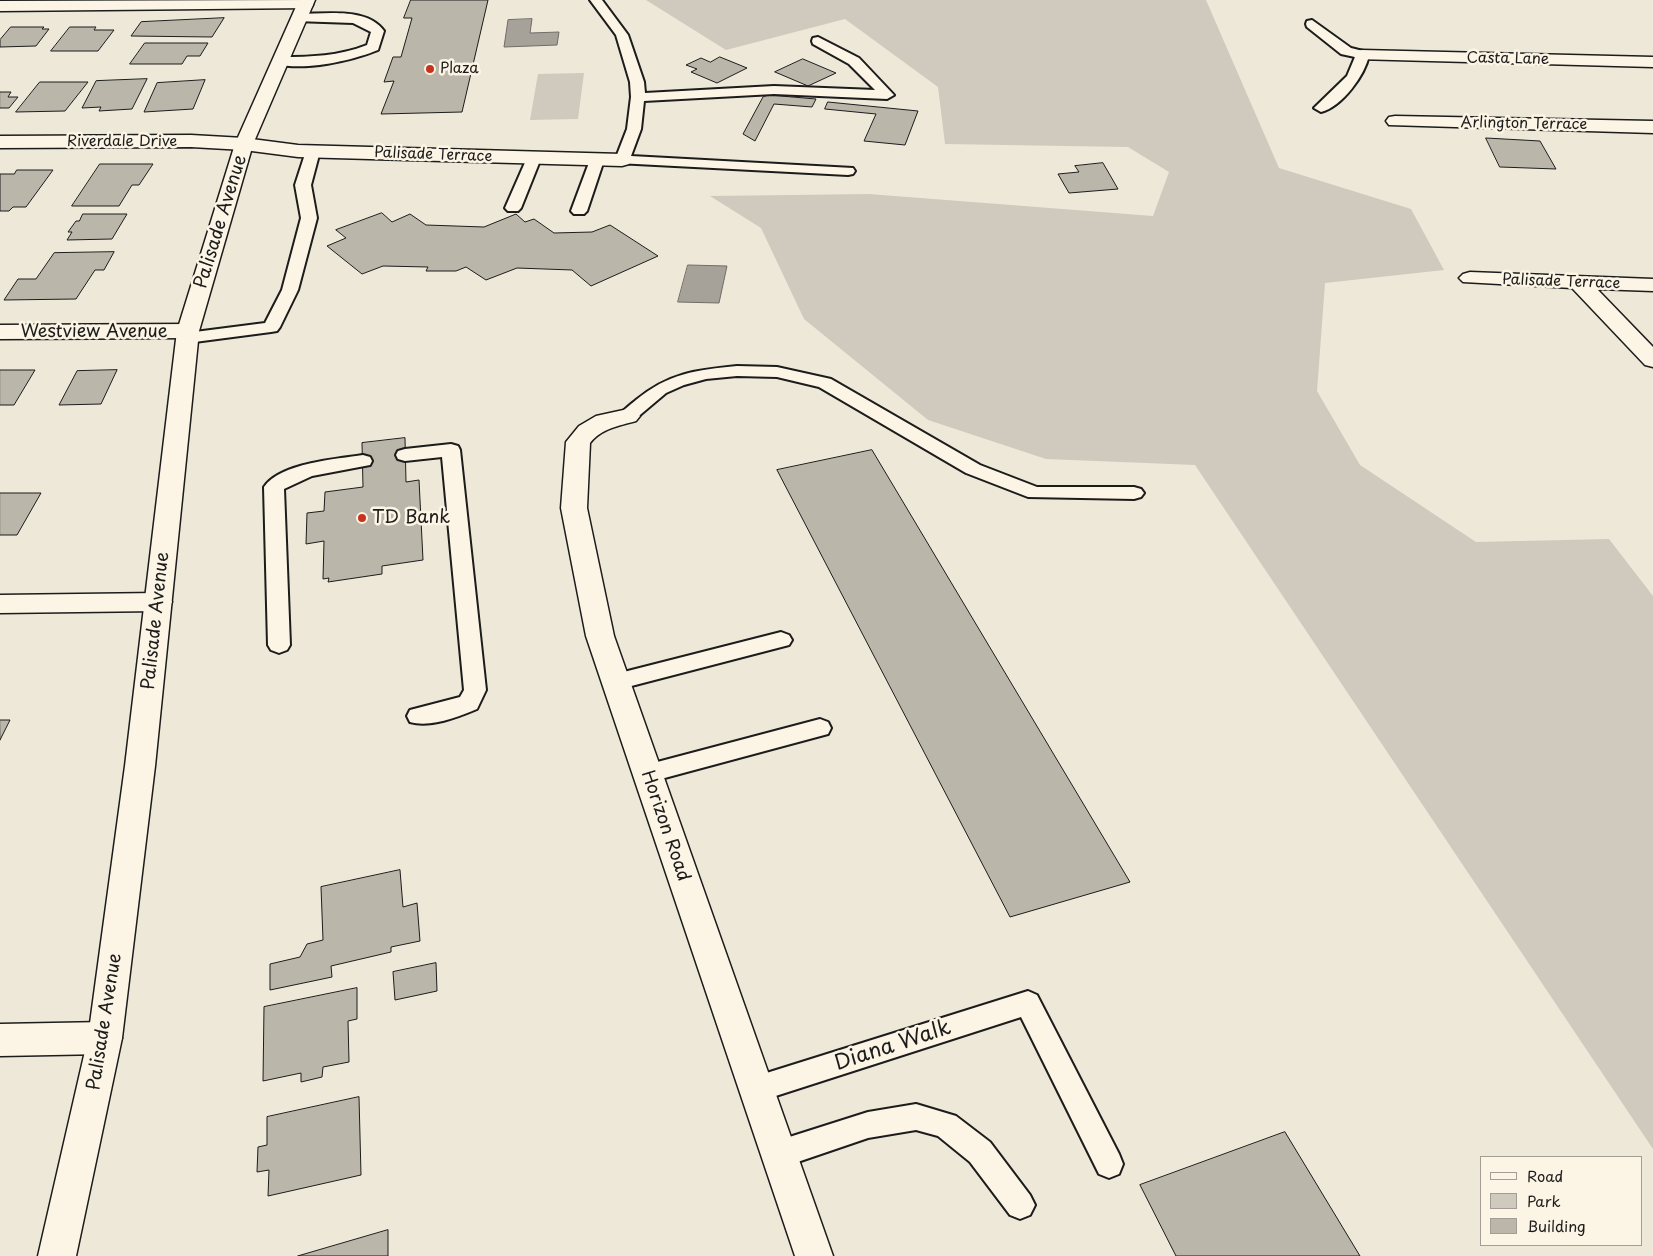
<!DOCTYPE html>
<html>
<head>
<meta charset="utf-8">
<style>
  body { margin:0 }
  #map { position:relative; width:1653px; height:1256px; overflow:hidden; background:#eee8d9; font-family:"Playpen Sans",sans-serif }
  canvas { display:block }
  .legend { position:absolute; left:1480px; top:1156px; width:162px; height:90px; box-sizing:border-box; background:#fcf5e5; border:1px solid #a29e95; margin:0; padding:6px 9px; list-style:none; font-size:15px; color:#1c1c1c }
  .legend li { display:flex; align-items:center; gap:10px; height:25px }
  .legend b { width:25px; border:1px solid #a29e95 }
</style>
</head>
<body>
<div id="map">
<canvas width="1653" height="1256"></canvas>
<ul class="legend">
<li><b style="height:6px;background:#fcf5e5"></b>Road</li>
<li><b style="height:14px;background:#cfcabd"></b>Park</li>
<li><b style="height:14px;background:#bab6aa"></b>Building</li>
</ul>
</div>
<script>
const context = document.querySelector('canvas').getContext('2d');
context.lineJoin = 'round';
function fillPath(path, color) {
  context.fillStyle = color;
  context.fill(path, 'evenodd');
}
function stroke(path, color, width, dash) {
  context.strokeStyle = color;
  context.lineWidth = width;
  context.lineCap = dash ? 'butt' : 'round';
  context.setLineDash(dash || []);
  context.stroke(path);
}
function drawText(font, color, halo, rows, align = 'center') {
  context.font = font + ' "Playpen Sans",sans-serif';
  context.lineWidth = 5;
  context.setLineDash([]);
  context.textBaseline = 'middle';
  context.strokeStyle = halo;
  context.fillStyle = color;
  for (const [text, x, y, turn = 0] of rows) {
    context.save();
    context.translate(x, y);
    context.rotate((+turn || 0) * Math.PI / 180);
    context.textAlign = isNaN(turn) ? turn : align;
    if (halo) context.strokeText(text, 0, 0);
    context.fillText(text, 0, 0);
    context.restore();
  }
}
const green = new Path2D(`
  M 646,0 L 1206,0 L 1279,168 L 1411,209 L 1444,270 L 1325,283 L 1317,391 L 1360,465 L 1476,542 L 1609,539 L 1653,596 L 1653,1149 L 1195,465 L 1046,459 L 928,420 L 804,319 L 761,228 L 710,196 L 869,194 L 1153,216 L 1169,172 L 1128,147 L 945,144 L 938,87 L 845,19 L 726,50 Z
  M 584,73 L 578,119 L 530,120 L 538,74 Z`);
const water = new Path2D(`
  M 532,19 L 530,33 L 559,32 L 557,45 L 504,47 L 508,20 Z
  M 688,265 L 727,266 L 719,303 L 678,302 Z`);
const building = new Path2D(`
  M 411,0 L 488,0 L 462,112 L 381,114 L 394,81 L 384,82 L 393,57 L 401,57 L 412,18 L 404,18 Z
  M 224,18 L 212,37 L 131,36 L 141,22 Z
  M 11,27 L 44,27 L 42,29 L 49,29 L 36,46 L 0,47 L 0,40 Z
  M 70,27 L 96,27 L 94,30 L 114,30 L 98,51 L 51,51 Z
  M 145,43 L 208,43 L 200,56 L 187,56 L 182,64 L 130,64 Z
  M 720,57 L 747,68 L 717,83 L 691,72 L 697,69 L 686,65 L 701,58 L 710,62 Z
  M 803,59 L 836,73 L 808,86 L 775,72 Z
  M 147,79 L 132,109 L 99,111 L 101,107 L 82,108 L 96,81 Z
  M 205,80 L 193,109 L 144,112 L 157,83 Z
  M 40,82 L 88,82 L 65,111 L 16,112 Z
  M 0,92 L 11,92 L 8,97 L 18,97 L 9,108 L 0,108 Z
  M 769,95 L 816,99 L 812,107 L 774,104 L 755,141 L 743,134 L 763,97 Z
  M 828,102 L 918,111 L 905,145 L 864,141 L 876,114 L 825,109 Z
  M 1486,138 L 1540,141 L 1556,169 L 1500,167 Z
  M 1103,163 L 1118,189 L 1069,193 L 1058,174 L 1079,172 L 1075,166 Z
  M 100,164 L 153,164 L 139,185 L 132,185 L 119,206 L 72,206 Z
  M 17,170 L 53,170 L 26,207 L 13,207 L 9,211 L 0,211 L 0,174 L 14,174 Z
  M 382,213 L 392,222 L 410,214 L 426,225 L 484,227 L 516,214 L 525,222 L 534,219 L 554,233 L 592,232 L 610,225 L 658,256 L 591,286 L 572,270 L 517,268 L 486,280 L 466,267 L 456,271 L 426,271 L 428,267 L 383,266 L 362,274 L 327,246 L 346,238 L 336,230 Z
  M 83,214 L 127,214 L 112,239 L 67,240 L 72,232 L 68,232 L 76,221 L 79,221 Z
  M 114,252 L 104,270 L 95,270 L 76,299 L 4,300 L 18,279 L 36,279 L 54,253 Z
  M 0,370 L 35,370 L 14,405 L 0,405 Z
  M 117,370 L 101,404 L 59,405 L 77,371 Z
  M 405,438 L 406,482 L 419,480 L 423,560 L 382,566 L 382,574 L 328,582 L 329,578 L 323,579 L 324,541 L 306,544 L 307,513 L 324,511 L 325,492 L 363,487 L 362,443 Z
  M 872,450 L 1130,882 L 1010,917 L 777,470 Z
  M 0,493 L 41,493 L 17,535 L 0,535 Z
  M 0,720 L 10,720 L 0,740 Z
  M 400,870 L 403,907 L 417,903 L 420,941 L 391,947 L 391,952 L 331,966 L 332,977 L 270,990 L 270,964 L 300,957 L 307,944 L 323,940 L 321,887 Z
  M 436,963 L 437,991 L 395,1000 L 393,972 Z
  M 357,988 L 357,1019 L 348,1021 L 349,1062 L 323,1067 L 322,1077 L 301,1082 L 301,1073 L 263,1081 L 264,1007 Z
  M 359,1097 L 361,1175 L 268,1196 L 269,1170 L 257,1172 L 258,1147 L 267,1145 L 267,1117 Z
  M 1285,1132 L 1360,1256 L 1176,1256 L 1140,1185 Z
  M 388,1230 L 388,1256 L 298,1256 Z`);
const lane = new Path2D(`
  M 590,0 L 602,0 L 628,35 L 644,82 L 645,93 L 774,86 L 875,90 L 849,64 L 813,44 L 812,41 L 813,38 L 818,37 L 859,58 L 894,95 L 887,99 L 774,94 L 644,101 L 641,129 L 631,156 L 853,168 L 855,171 L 853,174 L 848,175 L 617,163 L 615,160 L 627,129 L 631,97 L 630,82 L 616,35 Z
  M 299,14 C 325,14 367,7 384,31 L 378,50 C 351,61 305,71 276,64 L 274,61 L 281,57 C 311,57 339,56 367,45 L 371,32 L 353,23 L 295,21 L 293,18 Z
  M 1312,20 L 1351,48 L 1367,52 L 1369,55 C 1365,75 1342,107 1321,112 L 1314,108 L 1347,76 L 1355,57 L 1341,54 L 1307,27 L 1306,24 L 1307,21 Z
  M 313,147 L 320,151 L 311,185 L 317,218 L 298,290 L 280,327 L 277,331 L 271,332 L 187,343 L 181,342 L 178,338 L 181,334 L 187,333 L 265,323 L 282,290 L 301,218 L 295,185 L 306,151 Z
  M 534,154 L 541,158 L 521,208 L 518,211 L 508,211 L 505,208 L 527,158 Z
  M 597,156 L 604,160 L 587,211 L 584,214 L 574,214 L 571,211 L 590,160 Z
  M 737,366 L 777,367 L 831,379 L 980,465 L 1037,487 L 1134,487 L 1141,489 L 1144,493 L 1141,497 L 1134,499 L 1028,497 L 966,473 L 819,387 L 777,377 L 737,376 L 706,379 L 684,385 L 666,393 L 634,420 L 622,420 L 619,416 C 623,410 630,405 636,400 C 669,373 696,370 737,366 Z
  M 451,444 L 458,446 L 460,450 L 486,690 L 477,709 C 458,717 430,728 410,722 L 407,716 L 410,710 L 460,697 L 464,690 L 442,457 L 405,461 L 398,459 L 396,455 L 398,451 L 405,449 Z
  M 363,455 L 370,457 L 372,461 L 370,465 L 312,476 L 284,489 L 290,645 L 287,650 L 279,653 L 271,650 L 268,645 L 264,487 C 280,463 337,459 363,455 Z
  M 781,632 L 789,635 L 792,640 L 789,645 L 616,690 L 608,688 L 605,682 L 608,676 L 616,674 Z
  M 820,719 L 828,722 L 831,728 L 828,734 L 646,783 L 638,780 L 634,774 L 638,768 L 646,765 Z
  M 1028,991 L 1037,995 L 1119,1154 L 1123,1164 L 1119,1174 L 1109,1178 L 1099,1174 L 1021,1017 L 757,1102 L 747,1098 L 743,1089 L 747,1080 L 757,1076 Z
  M 916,1104 L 956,1116 L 990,1142 L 1030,1195 L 1035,1205 L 1030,1215 L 1020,1219 L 1010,1215 L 970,1162 L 938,1136 L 916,1130 L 868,1138 L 780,1168 L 770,1164 L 766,1154 L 770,1144 L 780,1140 L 868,1112 Z`);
const street = new Path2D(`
  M 305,0 L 311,2 L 313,5 L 311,8 L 0,11 L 0,1 Z
  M 1362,50 L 1653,57 L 1653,67 L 1356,59 L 1353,55 L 1356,51 Z
  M 1395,116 L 1653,121 L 1653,133 L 1389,125 L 1386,121 L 1389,117 Z
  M 191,135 L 244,138 L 298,145 L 622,154 L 629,156 L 631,160 L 629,164 L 622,166 L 298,157 L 244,150 L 191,147 L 0,148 L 0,136 Z
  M 1470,272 L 1653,279 L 1653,291 L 1597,289 L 1653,347 L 1653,367 L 1645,365 L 1572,288 L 1463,282 L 1459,278 L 1463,274 Z
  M 188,324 L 196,326 L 199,331 L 196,336 L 188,338 L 0,339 L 0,325 Z
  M 628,409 L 636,411 L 640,416 L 636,421 C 619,426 602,428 590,443 L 587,508 L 614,636 L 833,1256 L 795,1256 L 586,636 L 561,508 L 566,442 L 579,426 L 596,416 Z
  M 158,593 L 168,595 L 172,602 L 168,609 L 158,611 L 0,613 L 0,595 Z
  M 105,1022 L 117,1027 L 122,1038 L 117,1049 L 105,1054 L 0,1056 L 0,1024 Z`);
const primary = new Path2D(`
  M 299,0 L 315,0 L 253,144 L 199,331 L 155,766 L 122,1038 L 76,1256 L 38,1256 L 88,1038 L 125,766 L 177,331 L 235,144 Z`);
const markers = [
  [430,69,5,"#c8321e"],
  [362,518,5,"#c8321e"]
];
const farStreetnames = [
  ["Casta Lane",1508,59,1],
  ["Arlington Terrace",1524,124,1],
  ["Riverdale Drive",122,142],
  ["Palisade Terrace",433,155,2],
  ["Palisade Terrace",1561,282,2]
];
const farPoinames = [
  ["Plaza",440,69]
];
const streetNames = [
  ["Palisade Avenue",221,222,-73],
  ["Westview Avenue",94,332],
  ["Palisade Avenue",156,621,-84],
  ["Horizon Road",665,826,71],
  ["Palisade Avenue",105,1022,-81]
];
const poiNames = [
  ["TD Bank",372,518]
];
const nearStreetnames = [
  ["Diana Walk",893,1046,-18]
];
fillPath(green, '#cfcabd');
fillPath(water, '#a7a299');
stroke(water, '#6f6c67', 1);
fillPath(building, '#bab6aa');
stroke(building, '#1c1c1c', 1);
stroke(lane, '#1c1c1c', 4);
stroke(street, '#1c1c1c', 3);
stroke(primary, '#1c1c1c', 3);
fillPath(lane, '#fcf5e5');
fillPath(street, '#fcf5e5');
fillPath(primary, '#fcf5e5');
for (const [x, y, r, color] of markers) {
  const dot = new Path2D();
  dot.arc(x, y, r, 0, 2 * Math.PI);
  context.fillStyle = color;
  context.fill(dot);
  stroke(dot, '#fcf5e5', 2);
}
drawText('15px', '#1c1c1c', '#fcf5e5', farStreetnames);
drawText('15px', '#1c1c1c', '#fcf5e5', farPoinames, 'left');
drawText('18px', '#1c1c1c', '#fcf5e5', streetNames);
drawText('18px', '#1c1c1c', '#fcf5e5', poiNames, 'left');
drawText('21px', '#1c1c1c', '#fcf5e5', nearStreetnames);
</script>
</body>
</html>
